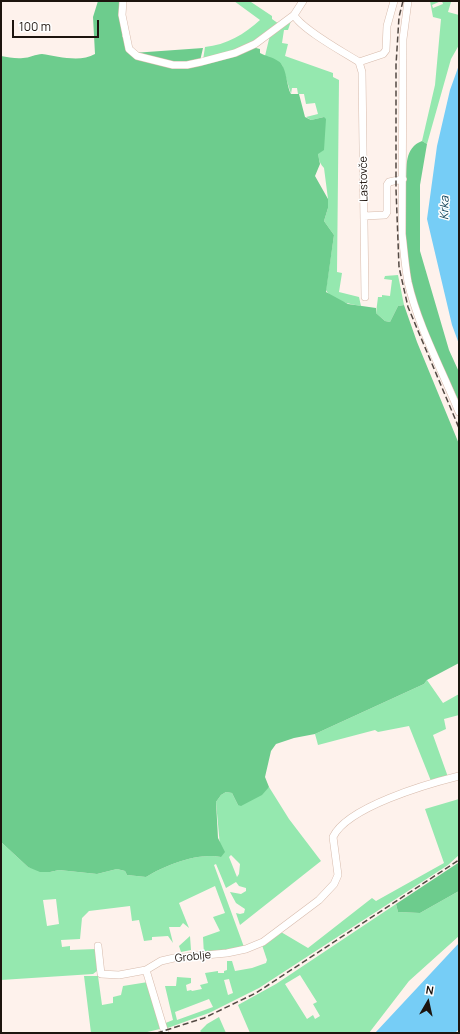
<!DOCTYPE html>
<html>
<head>
<meta charset="utf-8">
<style>
  body { margin:0 }
  #map { position:relative; width:460px; height:1034px; overflow:hidden; background:#fef2ec; font-family:Manrope,sans-serif }
  canvas { display:block }
  .frame { position:absolute; inset:0; border:2px solid #1d140e; pointer-events:none }
  .north { position:absolute; left:408px; top:982px; width:40px; height:40px; -webkit-text-stroke:3px #fff; paint-order:stroke; rotate:9deg; font-size:11px; font-weight:700; line-height:16px; text-align:center; color:#1d140e }
  .north::after { content:''; display:block; margin:auto; width:14px; height:18px; background:#1d140e; clip-path:polygon(50% 0,100% 100%,50% 72%,0 100%) }
  .scale { position:absolute; left:12px; top:20px; width:87px; height:18px; box-sizing:border-box; border:2px solid #1d140e; border-top:0; padding-left:5px; font-size:12px; line-height:14px; white-space:nowrap; color:#1d140e; -webkit-text-stroke:3px #fff; paint-order:stroke }
</style>
</head>
<body>
<div id="map">
<canvas width="460" height="1034"></canvas>
<div class="frame"></div>
<div class="north">N</div>
<div class="scale">100 m</div>
</div>
<script>
const context = document.querySelector('canvas').getContext('2d');
context.lineJoin = 'round';
function fillPath(path, color) {
  context.fillStyle = color;
  context.fill(path, 'evenodd');
}
function stroke(path, color, width, dash) {
  context.strokeStyle = color;
  context.lineWidth = width;
  context.lineCap = dash ? 'butt' : 'round';
  context.setLineDash(dash || []);
  context.stroke(path);
}
function drawText(font, color, halo, rows, align = 'center') {
  context.font = font + ' Manrope,sans-serif';
  context.lineWidth = 3;
  context.setLineDash([]);
  context.textBaseline = 'middle';
  context.strokeStyle = halo;
  context.fillStyle = color;
  for (const [text, x, y, turn = 0] of rows) {
    context.save();
    context.translate(x, y);
    context.rotate((+turn || 0) * Math.PI / 180);
    context.textAlign = isNaN(turn) ? turn : align;
    if (halo) context.strokeText(text, 0, 0);
    context.fillText(text, 0, 0);
    context.restore();
  }
}
const green = new Path2D(`
  M 234,1 L 252,1 L 251,2 L 272,16 L 272,19 L 279,24 L 241,49 L 203,60 L 205,47 C 226,45 245,34 260,20 Z
  M 430,1 L 441,1 L 432,5 L 433,8 L 443,4 L 442,1 L 455,1 L 451,2 L 448,12 L 459,15 L 459,45 L 451,59 L 427,144 L 422,141 L 435,85 L 441,19 L 433,17 Z
  M 291,21 L 288,30 L 284,30 L 282,43 L 288,44 L 285,56 L 333,73 L 333,77 L 339,80 L 337,272 L 342,273 L 339,292 L 359,297 L 361,306 C 350,304 331,301 326,290 L 334,235 L 324,221 L 328,208 L 328,199 L 324,168 C 312,156 321,131 324,117 L 311,120 L 306,117 L 318,114 L 315,103 L 306,104 L 304,94 L 298,94 L 297,88 L 292,88 L 291,94 L 282,65 L 265,56 L 270,35 Z
  M 398,275 L 404,305 L 398,306 L 390,322 L 385,321 L 376,313 L 378,297 L 382,297 L 382,295 L 390,296 L 392,280 L 384,279 L 385,276 Z
  M 427,680 L 443,703 L 459,694 L 459,715 L 444,719 L 446,729 L 433,735 L 448,777 L 431,781 L 409,726 L 378,732 L 375,730 L 318,745 L 315,734 L 424,684 Z
  M 269,787 L 289,819 L 321,861 L 240,925 L 236,913 L 240,914 L 244,913 L 245,909 L 236,903 L 230,892 L 241,894 L 246,891 L 246,888 L 239,886 L 236,882 L 226,888 L 216,864 L 214,865 L 244,947 L 204,955 L 203,937 L 220,931 L 213,917 L 225,913 L 215,886 L 179,903 L 189,928 L 183,923 L 180,927 L 169,927 L 173,943 L 168,936 L 152,937 L 152,940 L 144,941 L 139,920 L 132,921 L 130,906 L 89,911 L 82,918 L 80,939 L 61,940 L 62,947 L 70,946 L 70,950 L 96,949 L 97,971 L 93,974 L 1,980 L 1,842 L 28,867 L 50,872 L 59,870 L 97,874 L 117,869 L 125,871 L 127,875 L 146,877 C 165,865 199,852 221,857 L 216,802 L 221,795 L 226,792 L 232,793 L 238,805 ZM 231,855 L 240,864 L 239,874 L 237,877 L 229,857 ZM 56,899 L 59,924 L 47,926 L 43,900 Z
  M 459,799 L 459,855 L 448,865 L 259,988 L 209,1013 L 165,1029 L 163,1024 L 173,1020 L 165,986 L 176,986 L 177,977 L 191,978 L 191,983 L 186,985 L 187,991 L 191,990 L 192,991 L 202,989 L 200,985 L 208,983 L 205,973 L 218,971 L 218,973 L 224,973 L 224,971 L 227,970 L 227,961 L 232,961 L 235,971 L 252,968 L 266,963 L 267,960 L 262,945 L 281,932 L 308,948 L 372,898 L 376,901 L 444,863 L 425,809 ZM 229,979 L 233,993 L 228,995 L 224,980 ZM 209,999 L 213,1007 L 177,1020 L 175,1012 Z
  M 459,891 L 459,936 L 409,981 L 369,1033 L 250,1033 L 238,1005 L 276,984 L 396,904 L 398,912 L 420,913 ZM 300,975 L 317,1002 L 313,1004 L 320,1016 L 315,1019 L 313,1015 L 307,1019 L 285,984 Z
  M 190,936 L 191,950 L 181,952 L 179,946 Z
  M 84,976 L 98,976 L 102,1005 L 113,1003 L 113,997 L 121,995 L 123,986 L 148,982 L 160,1029 L 143,1033 L 91,1033 Z
  M 219,1017 L 226,1033 L 202,1033 L 200,1031 L 207,1024 Z`);
const forest = new Path2D(`
  M 98,1 L 123,1 L 122,36 L 133,53 L 203,48 L 200,61 C 178,66 161,60 139,55 L 138,59 C 150,61 162,66 175,67 C 198,70 231,55 252,47 L 260,49 L 260,53 C 265,56 273,57 278,61 C 287,66 286,85 291,94 L 299,94 L 305,117 L 311,120 L 324,117 L 326,119 L 324,150 L 318,154 L 320,164 L 315,176 L 328,199 L 328,208 L 324,221 L 334,235 L 326,292 L 348,304 L 376,308 L 376,313 L 385,321 L 390,322 L 398,306 L 404,305 L 417,342 L 459,444 L 459,663 L 427,680 L 424,684 L 315,734 L 294,738 L 276,744 L 271,751 L 265,777 L 269,787 L 262,795 L 241,806 L 238,805 L 232,793 L 226,792 L 221,795 L 216,802 L 218,838 L 225,852 L 221,857 C 199,852 165,865 146,877 L 127,875 L 125,871 L 117,869 L 97,874 L 59,870 L 50,872 L 40,872 L 28,867 L 1,842 L 1,56 C 8,57 16,59 23,58 C 29,58 36,54 42,54 C 57,56 80,63 95,54 L 93,17 Z
  M 422,141 L 427,144 L 420,185 L 420,251 L 449,350 L 459,372 L 459,402 C 439,357 415,311 406,262 C 401,237 404,208 406,183 C 407,166 404,148 422,141 Z
  M 458,863 L 459,891 L 420,913 L 398,912 L 396,904 L 402,900 Z`);
const water = new Path2D(`
  M 459,65 L 459,344 L 452,325 L 427,219 L 437,146 L 450,90 Z
  M 459,943 L 459,1029 L 455,1033 L 375,1033 Z`);
const street = new Path2D(`
  M 123,1 L 122,15 L 129,49 L 137,56 L 173,65 L 187,65 L 201,62 L 235,53 L 255,44 L 294,15 L 303,1
  M 408,1 L 403,39 L 402,234 C 404,250 405,266 408,282 C 418,326 442,370 459,412
  M 294,15 C 301,29 345,53 359,62 L 383,54 L 386,50 L 387,26 L 394,1
  M 359,62 L 362,72 L 365,297
  M 364,216 L 385,215 L 387,212 L 387,185 L 389,182 L 403,179
  M 98,946 L 101,974 L 119,975 L 146,970 L 161,961 L 174,958 L 227,953 L 246,949 L 263,942 L 319,900 L 334,884 L 338,875 L 333,837 C 347,807 427,784 459,776
  M 146,970 L 165,1033`);
const rail = new Path2D(`
  M 403,1 L 399,17 L 396,65 L 396,189 L 399,267 L 408,307 L 459,428
  M 157,1033 L 204,1018 L 256,993 L 459,860`);
const streetNames = [
  ["Lastovče",364,179,-91],
  ["Groblje",193,957,-6]
];
const waterNames = [
  ["Krka",445,208,-89]
];
fillPath(green, '#95e8af');
fillPath(forest, '#6dcc8d');
fillPath(water, '#76cdf6');
stroke(street, '#d7bbac', 8);
stroke(street, '#fff', 7);
stroke(rail, '#534943', 1.5, [6, 3]);
drawText('11px', '#1d140e', '#fff', streetNames);
drawText('italic 12px', '#16485d', '#fff', waterNames);
</script>
</body>
</html>
